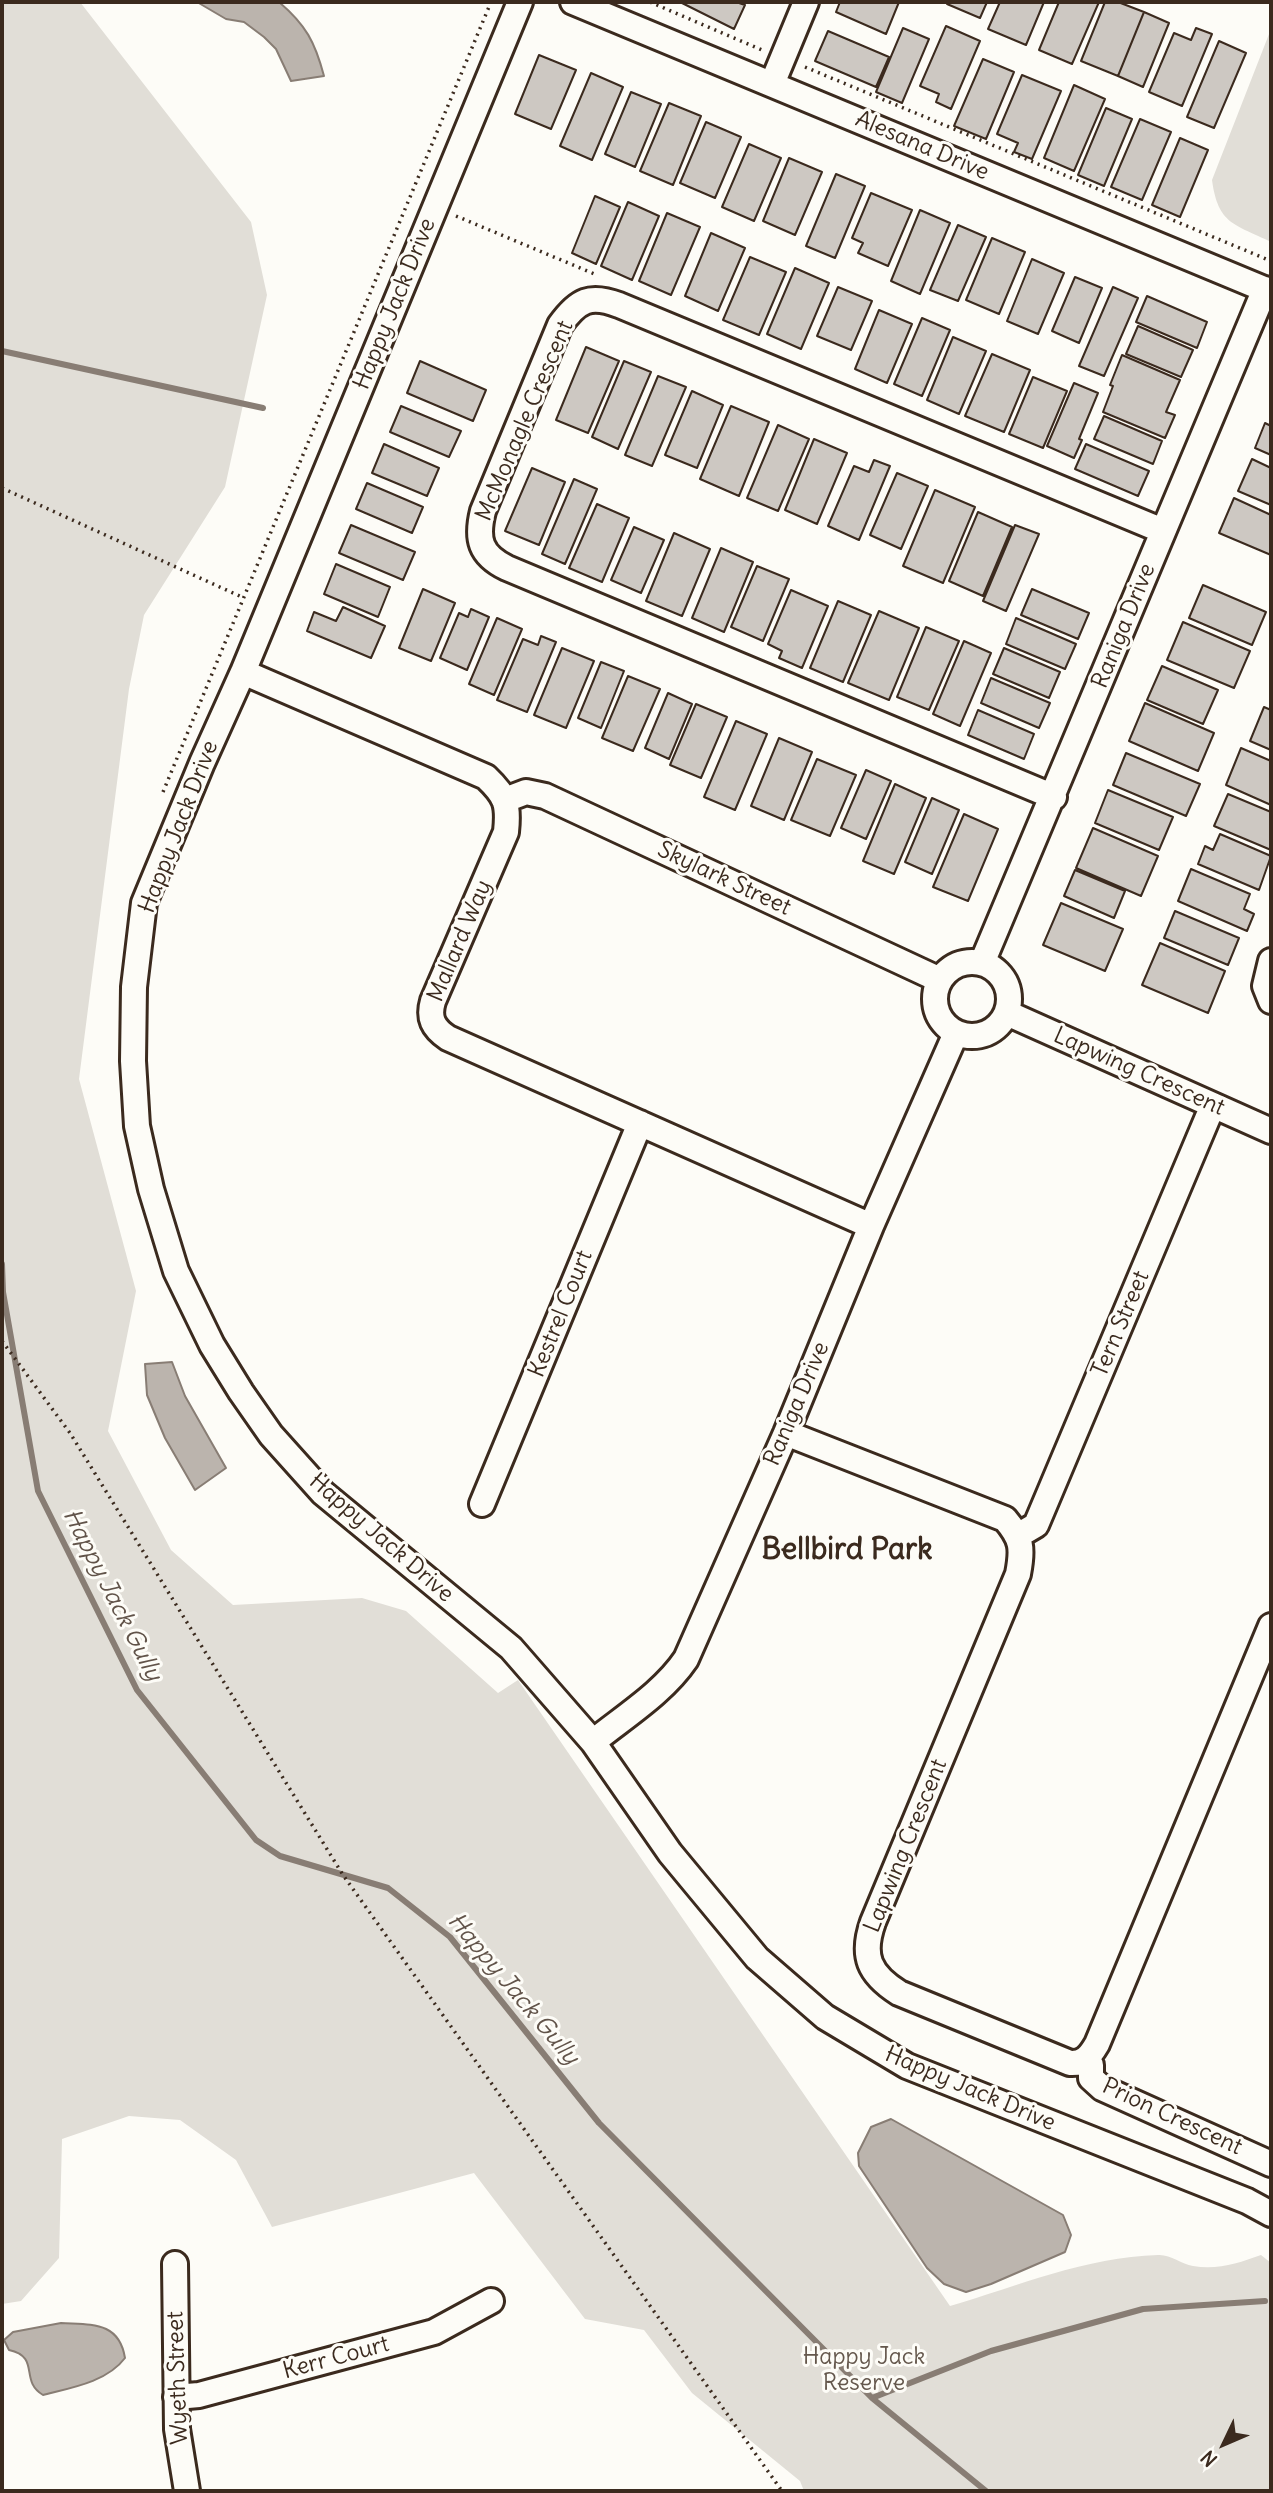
<!DOCTYPE html>
<html>
<head>
<meta charset="utf-8">
<style>
  body { margin:0 }
  #map { position:relative; width:1273px; height:2493px; overflow:hidden; background:#fdfcf7; font-family:Delius,sans-serif }
  canvas { display:block }
  .frame { position:absolute; inset:0; border:4px solid #3b2a1e; pointer-events:none }
  .north { position:absolute; left:1189px; top:2409px; width:70px; height:70px; -webkit-text-stroke:5px #fdfcf7; paint-order:stroke; rotate:226deg; font-size:19px; font-weight:700; line-height:28px; text-align:center; color:#3b2a1e }
  .north::after { content:''; display:block; margin:auto; width:24px; height:32px; background:#3b2a1e; clip-path:polygon(50% 0,100% 100%,50% 72%,0 100%) }
</style>
</head>
<body>
<div id="map">
<canvas width="1273" height="2493"></canvas>
<div class="frame"></div>
<div class="north">N</div>
</div>
<script>
const context = document.querySelector('canvas').getContext('2d');
context.lineJoin = 'round';
function fillPath(path, color) {
  context.fillStyle = color;
  context.fill(path, 'evenodd');
}
function stroke(path, color, width, dash) {
  context.strokeStyle = color;
  context.lineWidth = width;
  context.lineCap = dash ? 'butt' : 'round';
  context.setLineDash(dash || []);
  context.stroke(path);
}
function drawText(font, color, halo, rows, align = 'center') {
  context.font = font + ' Delius,sans-serif';
  context.lineWidth = 6;
  context.setLineDash([]);
  context.textBaseline = 'middle';
  context.strokeStyle = halo;
  context.fillStyle = color;
  for (const [text, x, y, turn = 0] of rows) {
    context.save();
    context.translate(x, y);
    context.rotate((+turn || 0) * Math.PI / 180);
    context.textAlign = isNaN(turn) ? turn : align;
    if (halo) context.strokeText(text, 0, 0);
    context.fillText(text, 0, 0);
    context.restore();
  }
}
const green = new Path2D(`
  M 2,2 L 80,2 L 251,222 L 267,295 L 225,487 L 144,615 L 129,689 L 79,1079 L 136,1291 L 108,1431 L 171,1550 L 233,1605 L 362,1598 L 406,1611 L 498,1693 L 518,1680 L 950,2306 C 1018,2286 1086,2257 1158,2255 C 1170,2254 1181,2264 1193,2266 C 1218,2270 1239,2263 1261,2255 L 1271,2263 L 1271,2491 L 804,2491 L 800,2481 L 692,2393 L 644,2330 L 585,2319 L 474,2173 L 272,2227 L 236,2160 L 180,2120 L 129,2116 L 62,2139 L 59,2258 L 21,2301 L 2,2304 Z
  M 1271,29 L 1271,242 C 1235,224 1218,225 1212,180 Z`);
const water = new Path2D(`
  M 197,2 L 279,2 C 306,25 315,42 324,76 L 291,81 L 276,49 L 264,37 L 244,22 L 226,19 Z
  M 172,1362 L 185,1396 L 226,1468 L 195,1490 L 165,1438 L 147,1395 L 145,1364 Z
  M 891,2119 L 1063,2215 L 1071,2235 L 1065,2252 L 991,2284 L 966,2292 L 944,2284 L 927,2268 L 859,2166 L 858,2153 L 871,2127 Z
  M 61,2323 C 91,2325 119,2321 125,2358 C 107,2382 71,2388 43,2395 C 19,2381 41,2357 9,2350 L 4,2340 L 13,2332 Z`);
const stream = new Path2D(`
  M 2,351 L 263,408
  M 2,1264 L 3,1292 L 38,1491 L 137,1690 L 256,1840 L 280,1856 L 388,1888 L 450,1937 L 599,2123 L 872,2398 L 986,2491
  M 872,2398 L 991,2351 L 1143,2309 L 1265,2301`);
const building = new Path2D(`
  M 680,2 L 736,2 L 745,5 L 734,29 Z
  M 840,2 L 899,2 L 886,34 L 836,12 Z
  M 948,2 L 987,2 L 980,18 L 947,4 Z
  M 1000,2 L 1044,2 L 1026,45 L 988,29 Z
  M 1059,2 L 1099,2 L 1072,64 L 1039,50 Z
  M 1105,2 L 1118,2 L 1144,12 L 1118,76 L 1081,61 Z
  M 1144,12 L 1169,23 L 1143,87 L 1118,76 Z
  M 946,26 L 980,41 L 951,109 L 936,102 L 939,94 L 920,86 Z
  M 903,28 L 929,39 L 902,103 L 876,92 Z
  M 1196,28 L 1212,34 L 1182,106 L 1149,92 L 1174,33 L 1191,40 Z
  M 828,31 L 889,57 L 876,87 L 815,61 Z
  M 1219,41 L 1246,53 L 1214,128 L 1187,117 Z
  M 539,55 L 576,70 L 551,129 L 515,114 Z
  M 983,59 L 1014,72 L 986,139 L 954,126 Z
  M 591,73 L 623,87 L 592,160 L 560,146 Z
  M 1022,75 L 1061,91 L 1032,159 L 1014,152 L 1018,143 L 997,134 Z
  M 1074,85 L 1105,99 L 1074,171 L 1044,158 Z
  M 631,92 L 661,104 L 635,167 L 605,154 Z
  M 669,103 L 701,116 L 673,185 L 640,171 Z
  M 1106,108 L 1132,119 L 1104,186 L 1078,175 Z
  M 1140,119 L 1171,132 L 1142,200 L 1111,187 Z
  M 706,122 L 741,137 L 715,198 L 680,183 Z
  M 1180,138 L 1208,150 L 1180,217 L 1152,205 Z
  M 749,144 L 781,158 L 754,221 L 722,207 Z
  M 789,158 L 822,172 L 795,235 L 763,221 Z
  M 836,174 L 865,186 L 835,258 L 806,246 Z
  M 871,193 L 912,210 L 888,266 L 858,253 L 863,243 L 852,238 Z
  M 595,196 L 620,207 L 596,264 L 572,253 Z
  M 628,202 L 659,216 L 632,280 L 601,266 Z
  M 920,210 L 950,223 L 920,294 L 891,281 Z
  M 667,213 L 700,227 L 671,295 L 639,281 Z
  M 958,225 L 986,237 L 958,301 L 930,290 Z
  M 711,233 L 745,248 L 718,311 L 685,296 Z
  M 992,238 L 1025,252 L 999,314 L 966,300 Z
  M 750,257 L 786,272 L 759,335 L 723,320 Z
  M 1032,259 L 1064,273 L 1038,334 L 1007,321 Z
  M 795,268 L 829,283 L 801,349 L 767,334 Z
  M 1075,277 L 1102,288 L 1079,343 L 1052,331 Z
  M 838,287 L 872,301 L 851,350 L 817,336 Z
  M 1113,287 L 1138,298 L 1104,376 L 1079,366 Z
  M 1147,296 L 1207,322 L 1197,348 L 1136,322 Z
  M 879,310 L 912,324 L 887,383 L 855,369 Z
  M 922,318 L 950,330 L 922,396 L 894,384 Z
  M 1138,326 L 1193,350 L 1181,377 L 1126,354 Z
  M 953,337 L 986,351 L 959,414 L 927,400 Z
  M 586,347 L 619,361 L 588,433 L 556,420 Z
  M 992,354 L 1030,370 L 1004,432 L 965,416 Z
  M 1122,355 L 1180,380 L 1166,412 L 1175,415 L 1165,438 L 1103,412 L 1113,386 L 1110,385 Z
  M 420,361 L 486,390 L 473,421 L 407,393 Z
  M 624,361 L 651,372 L 618,449 L 592,437 Z
  M 658,376 L 686,387 L 652,466 L 625,455 Z
  M 1033,377 L 1067,391 L 1043,448 L 1009,434 Z
  M 1074,383 L 1098,393 L 1079,439 L 1082,440 L 1074,458 L 1047,446 Z
  M 692,391 L 723,405 L 697,468 L 665,455 Z
  M 401,406 L 461,431 L 449,457 L 390,432 Z
  M 731,406 L 769,422 L 739,496 L 700,479 Z
  M 1104,416 L 1162,441 L 1153,464 L 1094,439 Z
  M 1265,423 L 1271,426 L 1271,455 L 1255,448 Z
  M 778,425 L 809,439 L 778,511 L 747,498 Z
  M 814,439 L 847,453 L 817,524 L 785,510 Z
  M 384,444 L 439,468 L 427,496 L 372,473 Z
  M 1086,444 L 1149,471 L 1138,496 L 1075,469 Z
  M 1252,459 L 1271,468 L 1271,505 L 1238,491 Z
  M 874,460 L 890,466 L 859,540 L 828,526 L 854,466 L 869,472 Z
  M 532,468 L 565,482 L 539,545 L 505,531 Z
  M 897,473 L 928,486 L 901,549 L 870,535 Z
  M 574,479 L 597,489 L 565,564 L 542,554 Z
  M 367,483 L 423,507 L 412,533 L 356,509 Z
  M 935,490 L 975,507 L 943,583 L 903,566 Z
  M 1234,498 L 1271,515 L 1271,555 L 1219,533 Z
  M 597,504 L 629,518 L 602,582 L 569,568 Z
  M 978,512 L 1012,527 L 983,596 L 949,581 Z
  M 351,525 L 415,552 L 403,580 L 339,553 Z
  M 1015,525 L 1039,534 L 1006,611 L 983,601 Z
  M 634,527 L 664,540 L 641,593 L 611,580 Z
  M 674,533 L 710,549 L 682,616 L 646,601 Z
  M 721,548 L 753,562 L 724,632 L 692,618 Z
  M 336,564 L 390,587 L 378,617 L 324,594 Z
  M 757,566 L 789,579 L 763,641 L 731,627 Z
  M 1203,585 L 1266,612 L 1252,645 L 1189,618 Z
  M 423,589 L 455,603 L 431,661 L 399,648 Z
  M 1032,589 L 1089,613 L 1078,639 L 1021,615 Z
  M 791,590 L 828,606 L 802,668 L 779,658 L 782,651 L 768,644 Z
  M 838,601 L 871,615 L 843,682 L 810,668 Z
  M 343,607 L 385,626 L 371,658 L 307,631 L 314,612 L 336,621 Z
  M 471,609 L 489,617 L 467,670 L 440,658 L 459,613 L 468,617 Z
  M 879,611 L 919,628 L 889,700 L 848,683 Z
  M 497,618 L 522,629 L 494,695 L 469,684 Z
  M 1016,618 L 1076,644 L 1065,669 L 1006,644 Z
  M 1183,622 L 1250,651 L 1234,688 L 1167,660 Z
  M 926,627 L 959,641 L 929,710 L 897,697 Z
  M 541,636 L 556,642 L 527,712 L 497,700 L 523,639 L 538,645 Z
  M 964,641 L 991,653 L 960,726 L 933,714 Z
  M 562,648 L 594,661 L 566,728 L 534,715 Z
  M 1004,648 L 1060,672 L 1049,698 L 993,674 Z
  M 601,662 L 624,671 L 601,728 L 578,718 Z
  M 1162,666 L 1218,690 L 1203,724 L 1147,700 Z
  M 628,676 L 660,689 L 633,751 L 602,738 Z
  M 991,678 L 1050,703 L 1039,728 L 981,703 Z
  M 668,693 L 692,704 L 669,759 L 645,748 Z
  M 1145,703 L 1214,733 L 1198,771 L 1129,741 Z
  M 696,704 L 727,717 L 701,778 L 670,765 Z
  M 1264,707 L 1271,710 L 1271,750 L 1250,741 Z
  M 978,710 L 1034,734 L 1024,759 L 968,735 Z
  M 736,721 L 767,734 L 735,810 L 704,797 Z
  M 779,738 L 812,752 L 784,820 L 751,806 Z
  M 1241,748 L 1271,761 L 1271,805 L 1226,785 Z
  M 1126,753 L 1200,784 L 1186,816 L 1113,785 Z
  M 817,759 L 856,775 L 830,836 L 791,820 Z
  M 866,770 L 891,781 L 866,839 L 841,828 Z
  M 895,784 L 926,798 L 894,874 L 863,861 Z
  M 1108,790 L 1173,817 L 1159,850 L 1095,823 Z
  M 1228,794 L 1271,812 L 1271,850 L 1214,826 Z
  M 932,798 L 959,810 L 932,874 L 905,862 Z
  M 964,814 L 998,829 L 968,901 L 933,887 Z
  M 1093,828 L 1158,856 L 1141,896 L 1076,868 Z
  M 1220,834 L 1271,856 L 1259,890 L 1198,864 L 1205,846 L 1213,850 Z
  M 1191,869 L 1250,894 L 1244,909 L 1254,914 L 1247,931 L 1178,901 Z
  M 1075,870 L 1125,891 L 1114,918 L 1064,896 Z
  M 1061,903 L 1123,929 L 1105,971 L 1043,945 Z
  M 1175,911 L 1239,938 L 1228,965 L 1164,938 Z
  M 1160,943 L 1225,971 L 1208,1013 L 1142,985 Z`);
const path = new Path2D(`
  M 650,2 L 762,50
  M 805,67 L 1271,261
  M 456,216 L 597,275
  M 2,488 L 244,598
  M 163,792 L 491,2
  M 2,1341 L 70,1433 L 343,1875 L 782,2491`);
const minor = new Path2D(`
  M 520,2 L 243,672 L 202,763 L 144,903 L 134,987 L 133,1061 L 137,1126 L 151,1189 L 176,1271 L 212,1345 L 241,1392 L 271,1435 L 323,1493 L 511,1648 L 593,1742 L 670,1853 L 757,1958 L 825,2017 L 907,2066 L 1247,2201 L 1271,2214
  M 573,2 L 1271,292
  M 772,84 L 806,2
  M 243,672 L 486,777 C 506,796 509,804 506,832 L 433,1001 C 428,1018 433,1028 448,1038 L 871,1226
  M 1054,797 L 507,568 C 480,555 476,539 483,511 L 560,325 C 578,300 590,294 619,305 L 1163,531
  M 505,800 L 526,792 L 545,796 L 940,980
  M 1271,961 L 1265,986 L 1271,1001
  M935 999a37 37 0 1 1 74 0a37 37 0 1 1-74 0Z
  M 982,963 L 1265,289
  M 1007,1013 L 1271,1131
  M 786,1433 L 1005,1519 C 1022,1539 1023,1548 1018,1574 L 873,1922 C 861,1956 869,1974 899,1993 L 1070,2063 C 1084,2064 1090,2056 1097,2044 L 1271,1626
  M 482,1504 L 640,1123
  M 1019,1535 L 1036,1525 L 1213,1105
  M 593,1742 C 625,1716 663,1693 686,1659 L 786,1433 L 871,1226 L 956,1033
  M 1087,2059 L 1091,2065 L 1091,2078 L 1102,2088 L 1271,2164
  M 175,2264 L 177,2429 L 187,2491
  M 176,2397 L 199,2395 L 434,2332 L 491,2301`);
const streetNames = [
  ["Alesana Drive",922,146,23],
  ["Happy Jack Drive",395,304,-68],
  ["McMonagle Crescent",525,421,-67],
  ["Raniga Drive",1124,626,-68],
  ["Happy Jack Drive",179,827,-69],
  ["Skylark Street",724,879,25],
  ["Mallard Way",460,941,-67],
  ["Lapwing Crescent",1139,1072,24],
  ["Kestrel Court",561,1314,-68],
  ["Tern Street",1121,1324,-67],
  ["Raniga Drive",797,1404,-67],
  ["Happy Jack Drive",381,1538,41],
  ["Lapwing Crescent",906,1846,-68],
  ["Happy Jack Drive",970,2089,23],
  ["Prion Crescent",1172,2117,25],
  ["Kerr Court",336,2358,-15],
  ["Wyeth Street",178,2378,-92]
];
const parkNames = [
  ["Happy Jack",864,2357],
  ["Reserve",864,2383]
];
const waterNames = [
  ["Happy Jack Gully",112,1595,63],
  ["Happy Jack Gully",513,1989,50]
];
const districtNames = [
  ["Bellbird Park",847,1550]
];
fillPath(green, '#e1ded7');
fillPath(water, '#bbb4ad');
stroke(water, '#887d74', 2);
stroke(stream, '#887d74', 6);
fillPath(building, '#cdc8c2');
stroke(building, '#3b2a1e', 2);
stroke(minor, '#3b2a1e', 30);
stroke(path, '#3b2a1e', 3.5, [2, 5]);
stroke(minor, '#fdfcf7', 24);
drawText('23px', '#3b2a1e', '#fdfcf7', streetNames);
drawText('23px', '#64574c', '#fdfcf7', parkNames);
drawText('italic 24px', '#615349', '#fdfcf7', waterNames);
drawText('bold 30px', '#3b2a1e', '#fdfcf7', districtNames);
</script>
</body>
</html>
